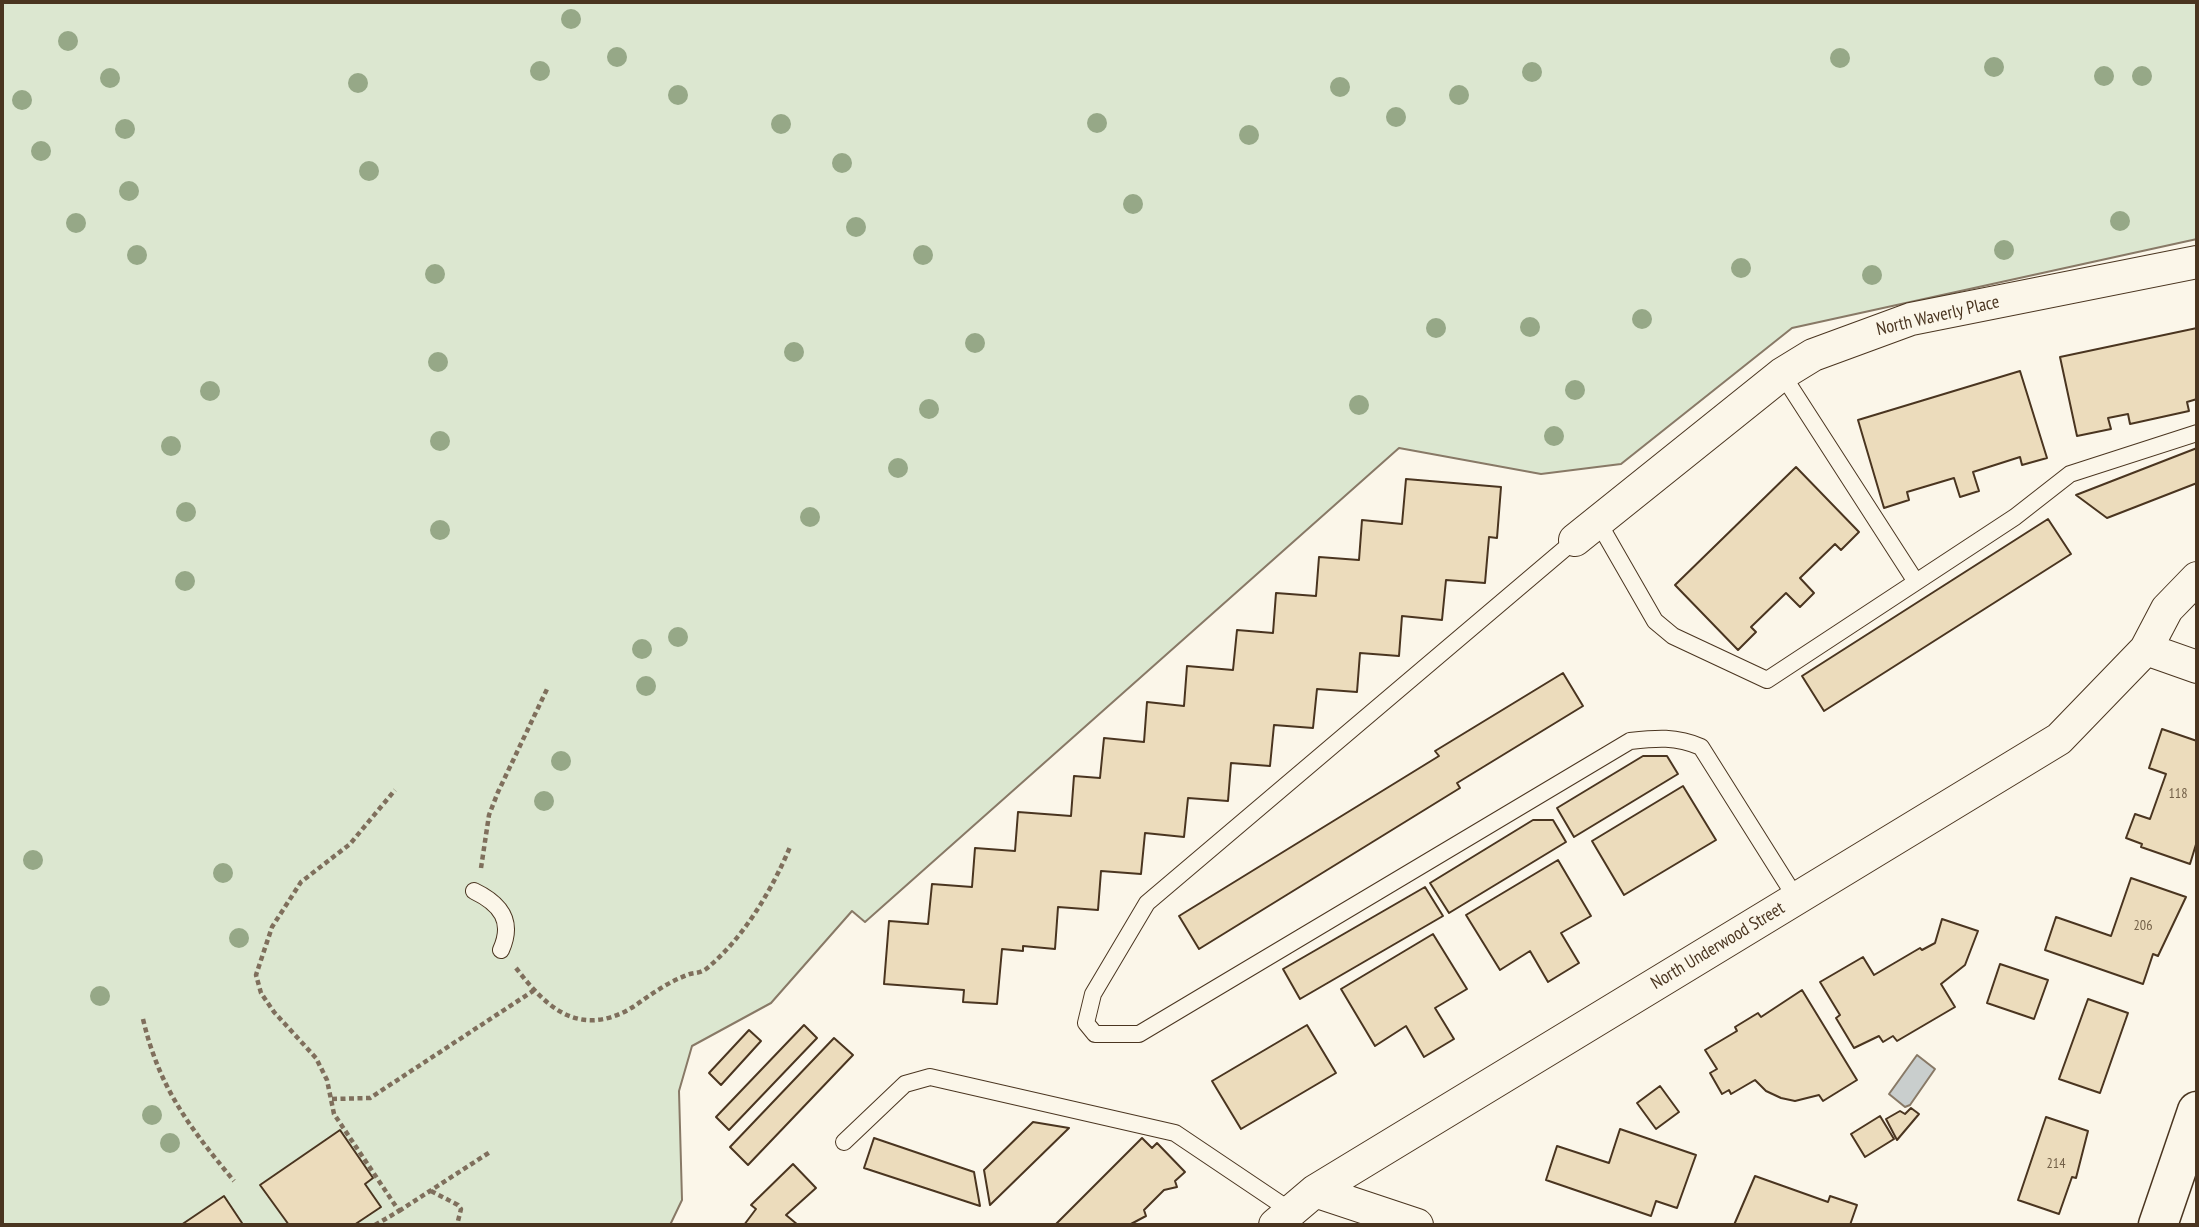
<!DOCTYPE html>
<html>
<head>
<meta charset="utf-8">
<style>
  body { margin:0 }
  #map { position:relative; width:2199px; height:1227px; overflow:hidden; background:#fbf6e9; font-family:"PT Sans Narrow",sans-serif }
  canvas { display:block }
  .frame { position:absolute; inset:0; border:4px solid #4a3520; pointer-events:none }
</style>
</head>
<body>
<div id="map">
<canvas width="2199" height="1227"></canvas>
<div class="frame"></div>
</div>
<script>
const context = document.querySelector('canvas').getContext('2d');
context.lineJoin = 'round';
function fillPath(path, color) {
  context.fillStyle = color;
  context.fill(path, 'evenodd');
}
function stroke(path, color, width, dash) {
  context.strokeStyle = color;
  context.lineWidth = width;
  context.lineCap = dash ? 'butt' : 'round';
  context.setLineDash(dash || []);
  context.stroke(path);
}
function drawText(font, color, halo, rows, align = 'center') {
  context.font = font + ' "PT Sans Narrow",sans-serif';
  context.lineWidth = 5;
  context.setLineDash([]);
  context.textBaseline = 'middle';
  context.strokeStyle = halo;
  context.fillStyle = color;
  for (const [text, x, y, turn = 0] of rows) {
    context.save();
    context.translate(x, y);
    context.rotate((+turn || 0) * Math.PI / 180);
    context.textAlign = isNaN(turn) ? turn : align;
    if (halo) context.strokeText(text, 0, 0);
    context.fillText(text, 0, 0);
    context.restore();
  }
}
const green = new Path2D(`
  M 2,2 L 2197,2 L 2197,239 L 1792,328 L 1621,464 L 1541,474 L 1399,448 L 865,922 L 852,911 L 771,1003 L 692,1046 L 679,1091 L 682,1200 L 670,1225 L 2,1225 Z`);
const water = new Path2D(`
  M 1917,1055 L 1935,1069 L 1910,1105 L 1905,1107 L 1889,1094 Z`);
const building = new Path2D(`
  M 2197,328 L 2197,399 L 2187,402 L 2189,411 L 2130,424 L 2128,414 L 2108,418 L 2111,429 L 2077,436 L 2060,357 Z
  M 2020,371 L 2047,458 L 2022,465 L 2020,457 L 1973,472 L 1979,491 L 1960,497 L 1954,478 L 1907,492 L 1909,500 L 1884,508 L 1858,420 Z
  M 2197,448 L 2197,483 L 2107,518 L 2076,495 Z
  M 1796,467 L 1859,532 L 1841,550 L 1835,544 L 1800,578 L 1814,593 L 1800,607 L 1786,593 L 1751,627 L 1756,632 L 1738,650 L 1675,585 Z
  M 1406,479 L 1501,487 L 1497,538 L 1489,537 L 1485,583 L 1446,580 L 1442,620 L 1402,616 L 1399,656 L 1360,653 L 1357,692 L 1317,689 L 1313,728 L 1274,725 L 1270,766 L 1231,763 L 1228,801 L 1188,798 L 1184,837 L 1145,833 L 1141,874 L 1101,871 L 1098,910 L 1058,907 L 1055,949 L 1023,946 L 1023,951 L 1002,949 L 997,1004 L 963,1002 L 964,990 L 884,984 L 889,921 L 928,924 L 932,884 L 972,887 L 975,848 L 1015,851 L 1018,812 L 1071,816 L 1074,776 L 1100,778 L 1104,738 L 1144,742 L 1147,702 L 1184,706 L 1187,666 L 1233,670 L 1237,630 L 1273,633 L 1276,593 L 1316,596 L 1319,557 L 1359,560 L 1362,520 L 1402,524 Z
  M 2048,519 L 2071,554 L 1824,711 L 1802,676 Z
  M 1563,673 L 1583,706 L 1457,783 L 1460,788 L 1199,949 L 1179,916 L 1439,756 L 1435,751 Z
  M 2162,729 L 2197,741 L 2197,841 L 2190,864 L 2141,847 L 2142,844 L 2126,838 L 2135,814 L 2150,819 L 2166,774 L 2149,768 Z
  M 1643,756 L 1667,756 L 1678,774 L 1574,837 L 1557,808 Z
  M 1683,786 L 1716,840 L 1624,895 L 1592,841 Z
  M 1533,820 L 1553,820 L 1566,842 L 1449,913 L 1430,883 Z
  M 1558,860 L 1591,916 L 1561,933 L 1579,963 L 1548,982 L 1530,951 L 1500,970 L 1466,915 Z
  M 2131,878 L 2186,897 L 2158,956 L 2153,954 L 2143,984 L 2045,950 L 2056,917 L 2111,936 Z
  M 1425,887 L 1443,916 L 1300,999 L 1283,969 Z
  M 1942,919 L 1978,931 L 1965,965 L 1941,984 L 1955,1007 L 1897,1041 L 1893,1036 L 1883,1042 L 1879,1036 L 1854,1048 L 1836,1018 L 1840,1015 L 1820,982 L 1863,957 L 1874,975 L 1920,948 L 1922,950 L 1935,943 Z
  M 1433,934 L 1467,989 L 1435,1008 L 1454,1039 L 1424,1057 L 1406,1026 L 1375,1046 L 1341,989 Z
  M 2000,964 L 2048,980 L 2034,1019 L 1987,1003 Z
  M 1802,990 L 1857,1080 L 1823,1101 L 1819,1095 L 1795,1101 L 1781,1098 L 1766,1091 L 1755,1080 L 1731,1094 L 1729,1090 L 1722,1094 L 1710,1073 L 1717,1069 L 1705,1050 L 1737,1031 L 1735,1027 L 1758,1013 L 1761,1017 Z
  M 2088,999 L 2128,1013 L 2100,1093 L 2059,1079 Z
  M 804,1025 L 817,1038 L 729,1130 L 716,1117 Z
  M 1307,1025 L 1336,1073 L 1241,1129 L 1212,1081 Z
  M 749,1030 L 761,1041 L 721,1085 L 709,1073 Z
  M 834,1038 L 853,1055 L 748,1165 L 730,1147 Z
  M 1660,1086 L 1679,1112 L 1656,1129 L 1637,1103 Z
  M 1911,1108 L 1919,1114 L 1897,1140 L 1886,1119 L 1900,1111 L 1905,1114 Z
  M 1880,1116 L 1894,1139 L 1865,1157 L 1851,1134 Z
  M 2046,1117 L 2088,1131 L 2076,1178 L 2072,1177 L 2059,1214 L 2018,1200 Z
  M 1033,1122 L 1069,1128 L 990,1205 L 984,1170 Z
  M 1620,1129 L 1696,1155 L 1677,1208 L 1656,1201 L 1651,1216 L 1546,1180 L 1557,1146 L 1609,1163 Z
  M 340,1130 L 373,1178 L 365,1184 L 381,1207 L 354,1225 L 289,1225 L 260,1185 Z
  M 874,1138 L 974,1172 L 980,1206 L 864,1168 Z
  M 1142,1138 L 1152,1148 L 1157,1143 L 1185,1172 L 1175,1181 L 1177,1187 L 1164,1190 L 1144,1210 L 1146,1216 L 1129,1225 L 1055,1225 Z
  M 793,1164 L 816,1188 L 786,1215 L 798,1225 L 744,1225 L 756,1209 L 751,1205 Z
  M 1755,1176 L 1828,1202 L 1830,1196 L 1857,1205 L 1850,1225 L 1734,1225 Z
  M 224,1196 L 242,1223 L 239,1225 L 181,1225 Z`);
const path = new Path2D(`
  M 481,868 L 489,815 L 498,792 L 548,687
  M 516,968 C 543,1003 573,1035 622,1013 C 635,1007 646,997 658,990 C 667,984 677,979 687,975 C 694,972 699,974 706,969 C 743,939 772,890 790,847
  M 143,1019 C 159,1088 190,1128 234,1181
  M 332,1099 L 370,1098 L 533,991
  M 431,1191 L 458,1205 L 461,1209 L 457,1225
  M 399,1211 L 490,1152
  M 375,1225 L 399,1211 L 334,1114 L 327,1080 L 316,1058 L 274,1012 L 261,993 L 256,975 L 272,927 L 301,882 L 350,844 L 395,790`);
const service = new Path2D(`
  M 1782,374 L 1916,582
  M 1597,520 L 1655,621 L 1673,636 L 1767,680 L 2015,517 L 2070,474 L 2197,433
  M 1575,540 L 1147,903 L 1093,994 L 1086,1023 L 1095,1034 L 1139,1034 L 1630,741 C 1656,738 1676,736 1701,747 L 1796,898
  M 474,891 C 501,904 514,921 501,950
  M 844,1142 L 905,1084 L 930,1077 L 1175,1133 L 1291,1211`);
const minor = new Path2D(`
  M 1575,540 L 1782,374 L 1813,355 L 1911,319 L 2197,262
  M 2146,649 L 2197,667
  M 1315,1191 L 1417,1225
  M 1275,1225 L 1315,1191 L 2059,739 L 2146,649 L 2167,609 L 2197,578`);
const tertiary = new Path2D(`
  M 2158,1225 L 2197,1111`);
const trees = [
  [571,19],
  [68,41],
  [617,57],
  [1840,58],
  [1994,67],
  [540,71],
  [1532,72],
  [2104,76],
  [2142,76],
  [110,78],
  [358,83],
  [1340,87],
  [678,95],
  [1459,95],
  [22,100],
  [1396,117],
  [1097,123],
  [781,124],
  [125,129],
  [1249,135],
  [41,151],
  [842,163],
  [369,171],
  [129,191],
  [1133,204],
  [2120,221],
  [76,223],
  [856,227],
  [2004,250],
  [137,255],
  [923,255],
  [1741,268],
  [435,274],
  [1872,275],
  [1642,319],
  [1530,327],
  [1436,328],
  [975,343],
  [794,352],
  [438,362],
  [1575,390],
  [210,391],
  [1359,405],
  [929,409],
  [1554,436],
  [440,441],
  [171,446],
  [898,468],
  [186,512],
  [810,517],
  [440,530],
  [185,581],
  [678,637],
  [642,649],
  [646,686],
  [561,761],
  [544,801],
  [33,860],
  [223,873],
  [239,938],
  [100,996],
  [152,1115],
  [170,1143]
];
const numberNames = [
  ["118",2178,794],
  ["206",2143,926],
  ["214",2056,1164]
];
const streetNames = [
  ["North Waverly Place",1938,316,-13],
  ["North Underwood Street",1718,946,-31]
];
fillPath(green, '#dce7d0');
stroke(green, '#887966', 2);
fillPath(water, '#c9cecd');
stroke(water, '#887966', 2);
fillPath(building, '#ecdcbc');
stroke(building, '#4a3520', 2);
stroke(service, '#4a3520', 18);
stroke(minor, '#4a3520', 34);
stroke(tertiary, '#4a3520', 41);
stroke(path, '#7f6f5c', 4.5, [5, 3.5]);
stroke(service, '#fbf6e9', 16);
stroke(minor, '#fbf6e9', 32);
stroke(tertiary, '#fbf6e9', 38);
context.fillStyle = '#96a887';
for (const [x, y] of trees) {
  context.beginPath();
  context.arc(x, y, 10, 0, 2 * Math.PI);
  context.fill();
}
drawText('14px', '#725f47', null, numberNames);
drawText('18px', '#4a3520', '#fbf6e9', streetNames);
</script>
</body>
</html>
